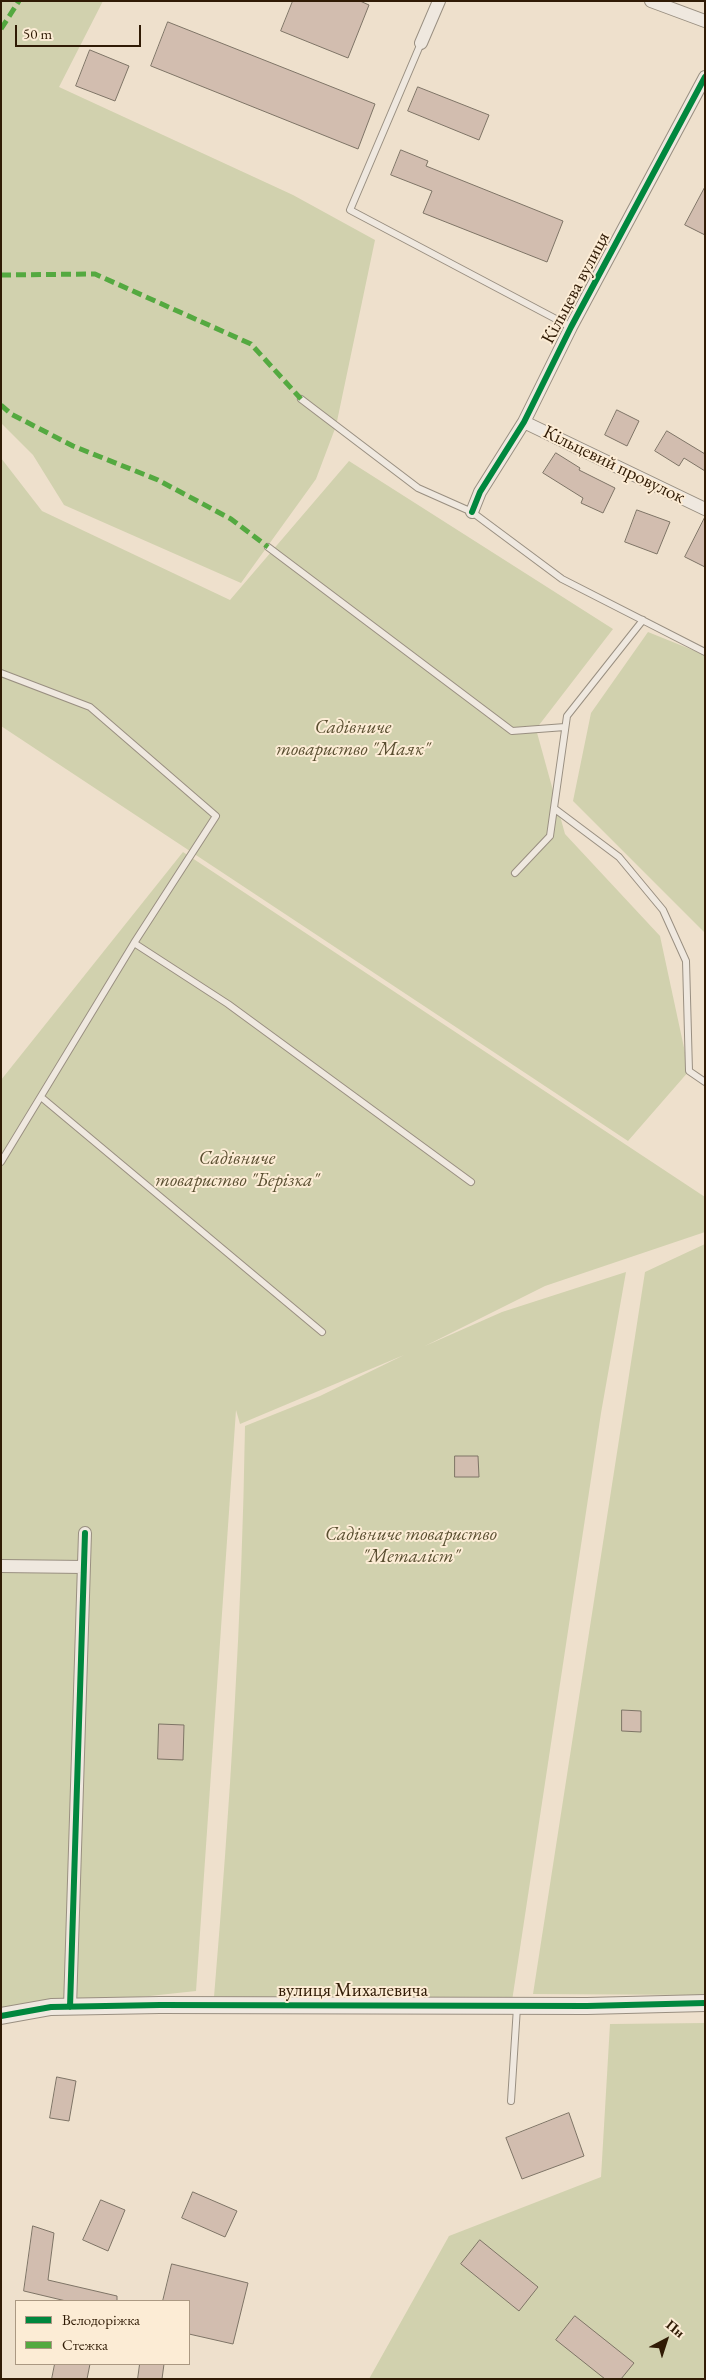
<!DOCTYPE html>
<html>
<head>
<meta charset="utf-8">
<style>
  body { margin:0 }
  #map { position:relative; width:706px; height:2380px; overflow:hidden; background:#eee0cc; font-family:"EB Garamond",serif }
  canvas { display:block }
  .frame { position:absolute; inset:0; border:2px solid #301b05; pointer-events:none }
  .legend { position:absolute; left:15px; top:2300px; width:175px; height:65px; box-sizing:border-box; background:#fcecd5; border:1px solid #aa9882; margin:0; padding:6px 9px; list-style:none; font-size:15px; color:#301b05 }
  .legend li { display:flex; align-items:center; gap:10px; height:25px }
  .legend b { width:25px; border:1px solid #aa9882 }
  .north { position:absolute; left:641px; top:2315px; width:50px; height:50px; -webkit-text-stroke:4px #fcecd5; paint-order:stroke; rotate:40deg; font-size:14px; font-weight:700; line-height:20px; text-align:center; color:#301b05 }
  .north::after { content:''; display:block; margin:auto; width:18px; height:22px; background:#301b05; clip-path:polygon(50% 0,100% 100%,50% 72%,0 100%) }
  .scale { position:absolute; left:15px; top:25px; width:126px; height:22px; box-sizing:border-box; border:2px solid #301b05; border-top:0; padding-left:6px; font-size:15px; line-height:18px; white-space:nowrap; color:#301b05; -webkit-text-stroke:4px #fcecd5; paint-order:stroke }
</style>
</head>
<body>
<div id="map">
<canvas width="706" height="2380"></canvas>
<div class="frame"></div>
<ul class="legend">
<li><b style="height:6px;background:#00873e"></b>Велодоріжка</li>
<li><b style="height:6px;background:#54a940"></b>Стежка</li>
</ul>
<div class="north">Пн</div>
<div class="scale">50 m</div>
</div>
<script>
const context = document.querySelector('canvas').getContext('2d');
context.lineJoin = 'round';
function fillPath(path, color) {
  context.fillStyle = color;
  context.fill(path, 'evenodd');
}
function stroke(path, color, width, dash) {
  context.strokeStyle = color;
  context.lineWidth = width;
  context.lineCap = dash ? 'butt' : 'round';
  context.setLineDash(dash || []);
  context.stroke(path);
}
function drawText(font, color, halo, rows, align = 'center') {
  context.font = font + ' "EB Garamond",serif';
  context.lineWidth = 4;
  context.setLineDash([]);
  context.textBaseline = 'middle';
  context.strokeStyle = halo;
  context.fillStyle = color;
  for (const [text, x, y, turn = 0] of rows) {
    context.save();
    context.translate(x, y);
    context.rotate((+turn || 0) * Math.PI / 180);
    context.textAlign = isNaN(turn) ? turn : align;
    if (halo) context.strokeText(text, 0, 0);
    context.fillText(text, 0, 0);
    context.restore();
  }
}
const green = new Path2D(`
  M 1,1 L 103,1 L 59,87 L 293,195 L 375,240 L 336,426 L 316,479 L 241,583 L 64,505 L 33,455 L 1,423 Z
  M 1,458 L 42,511 L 230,600 L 349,461 L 613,629 L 536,729 L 565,834 L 660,936 L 689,1071 L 628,1141 L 1,726 Z
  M 648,632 L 705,655 L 705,933 L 573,801 L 591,713 Z
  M 183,852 L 705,1197 L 705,1232 L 545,1286 L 425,1346 L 502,1312 L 626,1272 L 601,1413 L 512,2001 L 420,2003 L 214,1997 C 230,1807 242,1616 245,1426 L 320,1396 L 404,1355 L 240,1424 L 236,1410 L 196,1991 L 1,2012 L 1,1080 Z
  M 705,1244 L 705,1995 L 533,1994 L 645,1272 Z
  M 705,2023 L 705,2379 L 369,2379 L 449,2236 L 601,2177 L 610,2024 Z`);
const building = new Path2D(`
  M 293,1 L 360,1 L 369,5 L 348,58 L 281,31 Z
  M 168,22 L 375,104 L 358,149 L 151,66 Z
  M 90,50 L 129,66 L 115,101 L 76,86 Z
  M 418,87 L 489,115 L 479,140 L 408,111 Z
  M 401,150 L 428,161 L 426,166 L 563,221 L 547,262 L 423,213 L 432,191 L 391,175 Z
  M 705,187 L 705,235 L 685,225 Z
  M 617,410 L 639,421 L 627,446 L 605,435 Z
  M 667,431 L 705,454 L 705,471 L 684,458 L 679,466 L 655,451 Z
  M 556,453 L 580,468 L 579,470 L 615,488 L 603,513 L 581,503 L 583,498 L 543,473 Z
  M 637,510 L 670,522 L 657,554 L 625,542 Z
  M 705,517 L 705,567 L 685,557 Z
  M 455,1456 L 478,1456 L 479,1477 L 455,1477 Z
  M 622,1710 L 641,1711 L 641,1732 L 622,1731 Z
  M 159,1724 L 184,1725 L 183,1760 L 158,1759 Z
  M 57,2077 L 76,2081 L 69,2121 L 50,2118 Z
  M 569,2113 L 584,2156 L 522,2179 L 506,2138 Z
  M 193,2192 L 237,2211 L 225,2237 L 182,2218 Z
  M 101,2200 L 125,2210 L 108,2251 L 83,2240 Z
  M 33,2226 L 54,2233 L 48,2280 L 117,2296 L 117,2301 L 66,2301 L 24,2291 Z
  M 480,2240 L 538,2287 L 519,2311 L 461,2264 Z
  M 172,2264 L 248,2283 L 233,2344 L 189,2334 L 189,2301 L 163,2301 Z
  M 575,2316 L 634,2363 L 621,2379 L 605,2379 L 556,2340 Z
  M 55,2364 L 90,2364 L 87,2379 L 52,2379 Z
  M 140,2364 L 164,2364 L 162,2379 L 138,2379 Z`);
const service = new Path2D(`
  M 421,43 L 350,210 L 571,327
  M 301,399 L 418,488 L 472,512 L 562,579 L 705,652
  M 268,547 L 512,731 L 565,727
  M 1,673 L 90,707 L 216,816 L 134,943 L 1,1162
  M 555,809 L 619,857 L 663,910 L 686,961 L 689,1071 L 705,1082
  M 515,873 L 550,836 L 567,716 L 643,620
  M 134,943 L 228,1004 L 471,1182
  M 41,1097 L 322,1332
  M 511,2101 L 517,2007`);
const minor = new Path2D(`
  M 651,1 L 705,21
  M 421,43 L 439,1
  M 524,422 L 705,509
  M 472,512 L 480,492 L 524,422 L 571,327 L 705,77
  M 1,1566 L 84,1567
  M 70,2007 L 85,1533`);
const tertiary = new Path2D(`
  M 1,2016 L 51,2007 L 160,2005 L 587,2006 L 705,2003`);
const quiet = new Path2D(`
  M 1,29 L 19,1
  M 1,275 L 95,274 L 251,344 L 301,399
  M 1,405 L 11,414 L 73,446 L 158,480 L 231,519 L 268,547`);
const cycleway = new Path2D(`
  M 472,512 L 480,492 L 524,422 L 571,327 L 705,77
  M 70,2007 L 85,1533
  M 1,2016 L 51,2007 L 160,2005 L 587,2006 L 705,2003`);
const streetNames = [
  ["Кільцева вулиця",576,288,-62],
  ["Кільцевий провулок",614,465,26],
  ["вулиця Михалевича",353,1991]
];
const parkNames = [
  ["Садівниче",353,728],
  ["товариство \"Маяк\"",353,750],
  ["Садівниче",237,1159],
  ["товариство \"Берізка\"",237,1181],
  ["Садівниче товариство",411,1535],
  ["\"Металіст\"",411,1557]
];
fillPath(green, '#d1d1ae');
fillPath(building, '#d2bdaf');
stroke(building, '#7e7466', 1);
stroke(service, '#998f81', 8);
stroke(minor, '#998f81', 14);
stroke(tertiary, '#998f81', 18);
stroke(service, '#efe8df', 6);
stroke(minor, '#efe8df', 12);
stroke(tertiary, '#efe8df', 16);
stroke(quiet, '#54a940', 5, [10, 5]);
stroke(cycleway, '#00873e', 6);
drawText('19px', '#301b05', '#fcecd5', streetNames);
drawText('italic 19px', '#594e30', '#fcecd5', parkNames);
</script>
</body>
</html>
